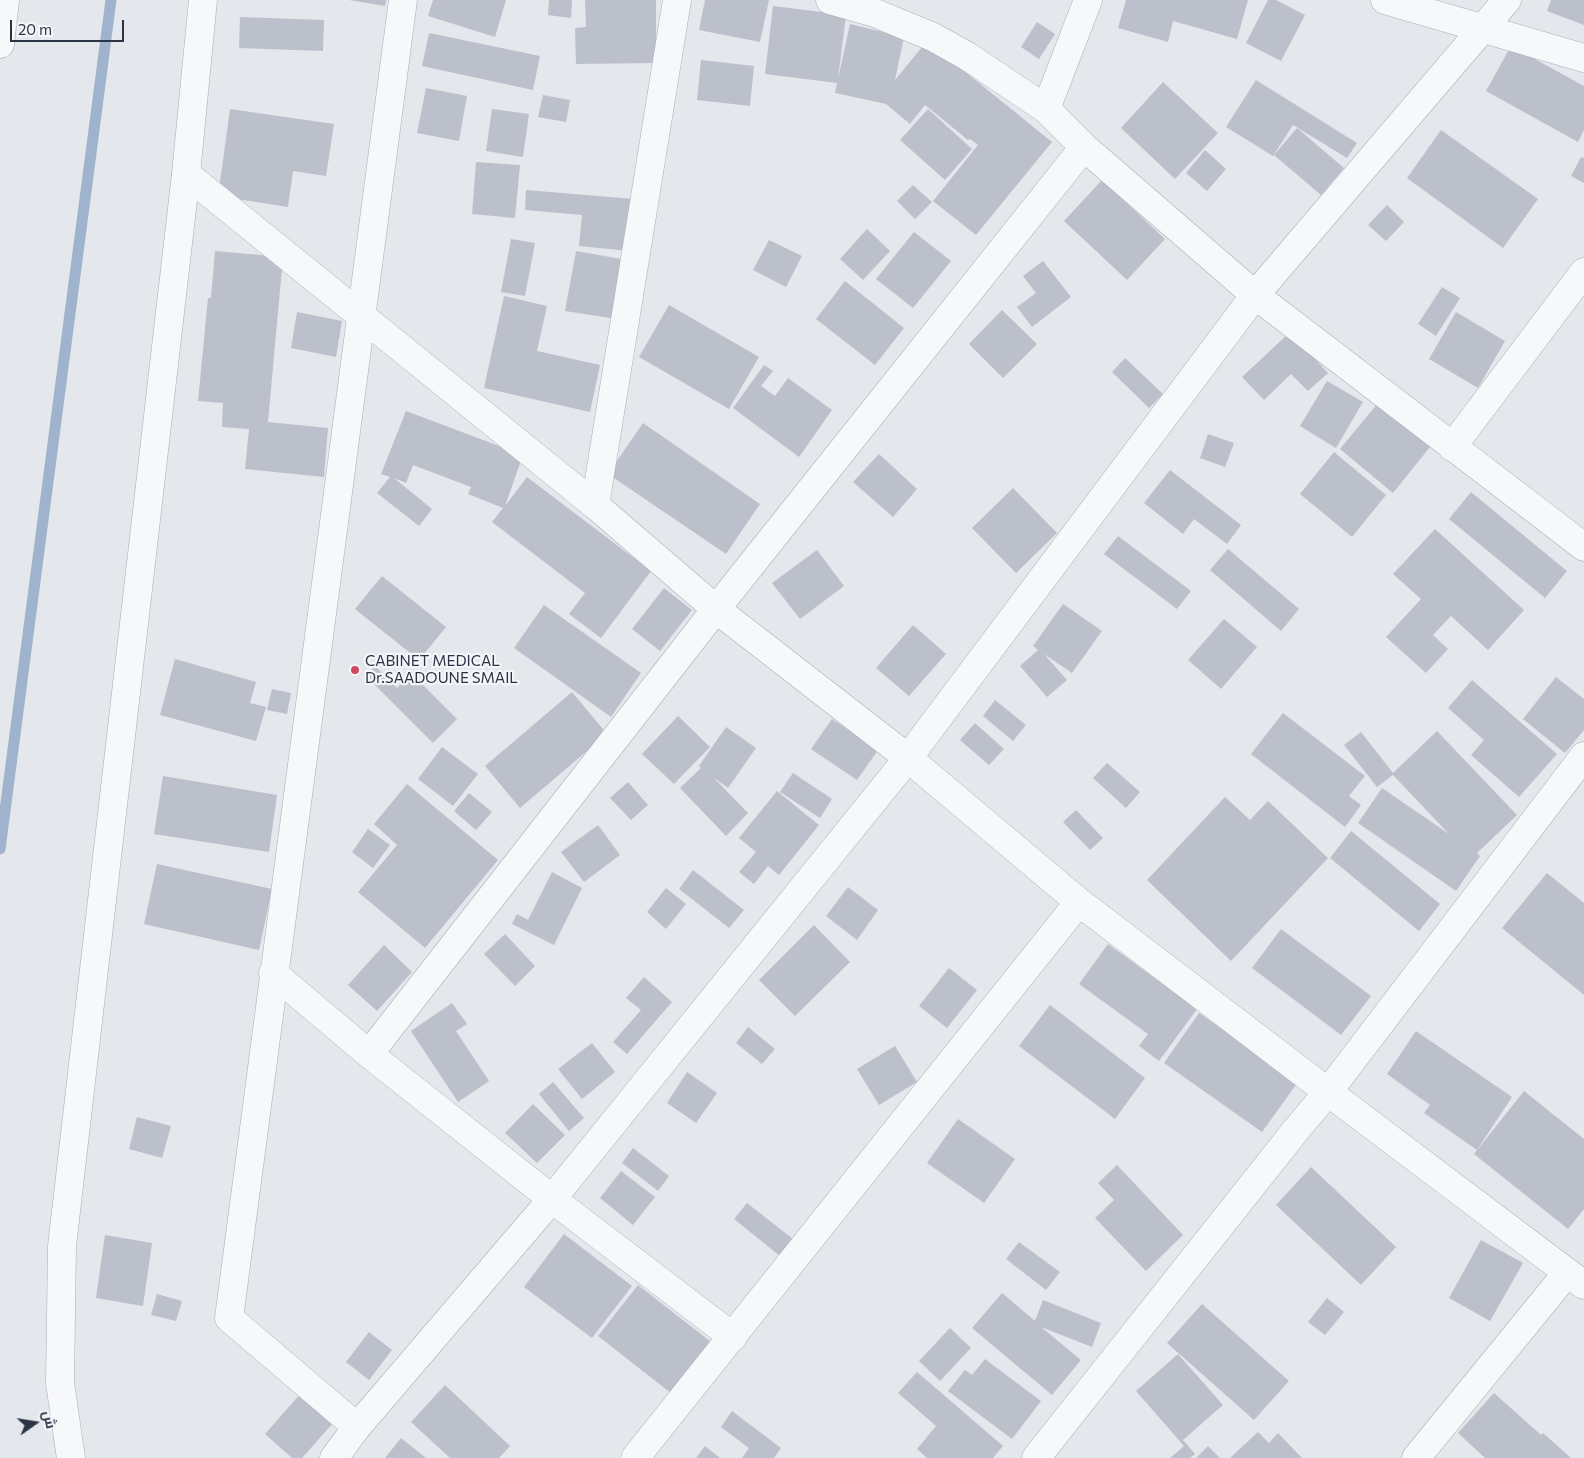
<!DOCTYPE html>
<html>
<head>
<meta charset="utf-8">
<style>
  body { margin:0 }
  #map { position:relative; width:1584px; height:1458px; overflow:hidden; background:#e4e7ec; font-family:Commissioner,Cairo,sans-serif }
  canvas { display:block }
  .north { position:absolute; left:10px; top:1398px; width:50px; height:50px; -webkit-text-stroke:4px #f4f6f9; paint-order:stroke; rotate:77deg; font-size:14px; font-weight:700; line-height:20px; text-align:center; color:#2b3445 }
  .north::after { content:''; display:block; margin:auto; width:18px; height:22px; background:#2b3445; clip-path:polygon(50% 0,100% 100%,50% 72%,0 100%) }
  .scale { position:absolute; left:10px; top:20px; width:114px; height:22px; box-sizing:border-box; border:2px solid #2b3445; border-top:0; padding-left:6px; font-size:15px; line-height:18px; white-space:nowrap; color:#2b3445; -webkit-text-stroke:4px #f4f6f9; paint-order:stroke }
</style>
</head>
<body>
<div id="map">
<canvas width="1584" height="1458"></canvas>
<div class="north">ش</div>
<div class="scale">20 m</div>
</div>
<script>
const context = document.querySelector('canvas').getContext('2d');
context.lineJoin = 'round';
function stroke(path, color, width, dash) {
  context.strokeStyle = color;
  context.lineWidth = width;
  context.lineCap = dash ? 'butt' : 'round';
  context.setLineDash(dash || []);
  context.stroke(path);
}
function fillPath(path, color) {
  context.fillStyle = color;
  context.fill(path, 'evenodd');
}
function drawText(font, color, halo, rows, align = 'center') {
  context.font = font + ' Commissioner,sans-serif';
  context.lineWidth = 4.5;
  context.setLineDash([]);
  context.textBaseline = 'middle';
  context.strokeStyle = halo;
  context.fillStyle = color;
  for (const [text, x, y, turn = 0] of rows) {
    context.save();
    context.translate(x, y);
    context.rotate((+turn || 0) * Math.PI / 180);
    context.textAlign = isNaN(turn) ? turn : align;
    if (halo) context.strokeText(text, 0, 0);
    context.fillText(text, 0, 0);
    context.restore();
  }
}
const stream = new Path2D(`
  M 0,849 L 111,0`);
const building = new Path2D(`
  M 349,0 L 386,0 L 385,6 Z
  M 433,0 L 506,0 L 495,37 L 428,16 Z
  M 549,0 L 572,0 L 571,18 L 548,15 Z
  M 585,0 L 656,0 L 656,63 L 576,64 L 575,28 L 586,27 Z
  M 705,0 L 769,0 L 760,42 L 699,30 Z
  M 1126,0 L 1248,0 L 1237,39 L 1173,21 L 1168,42 L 1118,28 Z
  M 1268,0 L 1276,0 L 1305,15 L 1281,61 L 1246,43 Z
  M 1551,0 L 1584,0 L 1584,25 L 1547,11 Z
  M 773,6 L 846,15 L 838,79 L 850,24 L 904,37 L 895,80 L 927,41 L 1052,142 L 976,235 L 933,201 L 978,145 L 970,139 L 968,140 L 925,105 L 910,124 L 886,104 L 835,93 L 837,83 L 765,74 Z
  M 240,17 L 324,20 L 323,51 L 239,48 Z
  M 1037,22 L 1055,34 L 1039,59 L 1021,47 Z
  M 429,33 L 540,56 L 533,90 L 422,66 Z
  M 1511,46 L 1584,86 L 1584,130 L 1578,142 L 1486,91 Z
  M 701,60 L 754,66 L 750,106 L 697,100 Z
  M 1256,80 L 1357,143 L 1347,158 L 1293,125 L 1273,156 L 1226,127 Z
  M 1163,82 L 1218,133 L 1175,179 L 1121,128 Z
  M 426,88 L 467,96 L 459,141 L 417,133 Z
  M 543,95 L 570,100 L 566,122 L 538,117 Z
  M 230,109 L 334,124 L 326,176 L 293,171 L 288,207 L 218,196 Z
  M 492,109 L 529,114 L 523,157 L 486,151 Z
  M 928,109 L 972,149 L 945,180 L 900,140 Z
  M 1297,128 L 1344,168 L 1321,195 L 1274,155 Z
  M 1441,130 L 1538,199 L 1503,248 L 1407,178 Z
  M 1205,150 L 1226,169 L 1207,191 L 1186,173 Z
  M 1581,157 L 1584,158 L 1584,183 L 1571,176 Z
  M 476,162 L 520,165 L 515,218 L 472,214 Z
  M 1102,180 L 1165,239 L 1127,280 L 1064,221 Z
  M 913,185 L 932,202 L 915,219 L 897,201 Z
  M 526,190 L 634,199 L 629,251 L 579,246 L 582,215 L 525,210 Z
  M 1387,205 L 1404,222 L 1386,241 L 1368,225 Z
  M 867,229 L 890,251 L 863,280 L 840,259 Z
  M 914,232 L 951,261 L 913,308 L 876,279 Z
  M 511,239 L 535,243 L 525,296 L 501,292 Z
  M 769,240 L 802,256 L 786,287 L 753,270 Z
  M 215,251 L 283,257 L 268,422 L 328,428 L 324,477 L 245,469 L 249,429 L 222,427 L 223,403 L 198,401 L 208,298 L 211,298 Z
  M 576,251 L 627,260 L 617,319 L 565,311 Z
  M 1043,261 L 1071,297 L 1032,327 L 1017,307 L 1036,293 L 1023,276 Z
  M 845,281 L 904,328 L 875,365 L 816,319 Z
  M 1442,287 L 1460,298 L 1436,336 L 1418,324 Z
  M 504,296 L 547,306 L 537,351 L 600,365 L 590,412 L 484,388 Z
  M 669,305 L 759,357 L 729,409 L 639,357 Z
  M 1002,310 L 1037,344 L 1003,378 L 969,344 Z
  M 297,312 L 342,321 L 336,357 L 291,348 Z
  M 1456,312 L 1505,341 L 1478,388 L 1429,359 Z
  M 1290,332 L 1328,373 L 1308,391 L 1291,374 L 1264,400 L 1242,377 Z
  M 1125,358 L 1163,394 L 1149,408 L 1112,372 Z
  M 764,365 L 773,371 L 761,386 L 775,396 L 788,378 L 832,410 L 799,457 L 733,408 Z
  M 1327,381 L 1363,402 L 1336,448 L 1300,426 Z
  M 1378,403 L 1430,447 L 1393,493 L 1340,449 Z
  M 406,411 L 523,455 L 505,506 L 527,477 L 651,571 L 601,638 L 569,614 L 585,593 L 492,522 L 503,508 L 468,494 L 471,487 L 413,465 L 406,483 L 394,478 L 432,509 L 419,526 L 377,493 L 390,477 L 381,474 Z
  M 643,423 L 760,504 L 726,554 L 608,474 Z
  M 1208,434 L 1234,443 L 1225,467 L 1200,458 Z
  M 1334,452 L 1386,495 L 1352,537 L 1300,494 Z
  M 879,454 L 917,489 L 893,517 L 853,482 Z
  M 1170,470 L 1241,525 L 1227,544 L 1194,519 L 1183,534 L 1144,503 Z
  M 1013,488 L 1057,533 L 1016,573 L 972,528 Z
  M 1471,492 L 1567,571 L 1545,598 L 1449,519 Z
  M 1435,529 L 1524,610 L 1488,650 L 1451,616 L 1433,635 L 1448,649 L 1426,673 L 1386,637 L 1421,599 L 1393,574 Z
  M 1118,536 L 1191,591 L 1177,609 L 1104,554 Z
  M 1228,549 L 1299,609 L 1281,631 L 1210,570 Z
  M 817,550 L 844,586 L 800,619 L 772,583 Z
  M 382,576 L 446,627 L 419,660 L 355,609 Z
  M 664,588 L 692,610 L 660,651 L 632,629 Z
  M 1063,604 L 1102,631 L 1072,673 L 1044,654 L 1067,680 L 1047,697 L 1020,666 L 1038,650 L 1033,646 Z
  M 544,605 L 641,673 L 611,717 L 514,648 Z
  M 1224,619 L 1257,647 L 1221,689 L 1188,660 Z
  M 913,625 L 946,654 L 909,696 L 876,668 Z
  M 175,659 L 256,682 L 250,703 L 266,707 L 256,741 L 160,715 Z
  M 375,666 L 397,688 L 411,673 L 457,719 L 433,743 L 366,676 Z
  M 1556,677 L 1584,699 L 1584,730 L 1565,753 L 1523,719 Z
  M 1472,680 L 1557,754 L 1519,797 L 1471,755 L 1484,740 L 1448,708 Z
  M 272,689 L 291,693 L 287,714 L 267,710 Z
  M 572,692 L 607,734 L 520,808 L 485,766 Z
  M 995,700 L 1026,725 L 1013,741 L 983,716 Z
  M 1283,713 L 1365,776 L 1349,796 L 1361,805 L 1345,827 L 1251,754 Z
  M 678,716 L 710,747 L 674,784 L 642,754 Z
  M 832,719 L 878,750 L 857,780 L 811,749 Z
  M 975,723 L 1004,749 L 989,765 L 960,740 Z
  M 726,727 L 756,748 L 728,788 L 713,777 L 748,813 L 726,836 L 680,788 L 701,768 L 699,766 Z
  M 1437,731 L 1517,815 L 1477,853 L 1480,856 L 1456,891 L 1358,823 L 1382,788 L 1449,834 L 1393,775 L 1377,787 L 1344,745 L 1361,732 L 1393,773 Z
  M 442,747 L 478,774 L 453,806 L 418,779 Z
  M 1107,763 L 1140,792 L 1126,808 L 1093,778 Z
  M 793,773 L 832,799 L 820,818 L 780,792 Z
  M 163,776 L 277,795 L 269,852 L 154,834 Z
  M 628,782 L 648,805 L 631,820 L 610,798 Z
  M 407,784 L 498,860 L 425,948 L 358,892 L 397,845 L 374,824 Z
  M 777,791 L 819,825 L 779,875 L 768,866 L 754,884 L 739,872 L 756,852 L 739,838 Z
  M 469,793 L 492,812 L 476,830 L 454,811 Z
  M 1225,797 L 1250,820 L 1268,801 L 1328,858 L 1231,961 L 1147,880 Z
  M 1076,810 L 1103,838 L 1090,850 L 1063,822 Z
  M 598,825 L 620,855 L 584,882 L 561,852 Z
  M 368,829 L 390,845 L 373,868 L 352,852 Z
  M 1351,831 L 1440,904 L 1419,931 L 1330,858 Z
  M 157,864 L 272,889 L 259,950 L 144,924 Z
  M 693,870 L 744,910 L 729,928 L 679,889 Z
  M 552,872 L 582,888 L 554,945 L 512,924 L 517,914 L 528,920 Z
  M 1547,873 L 1584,903 L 1584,995 L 1502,928 Z
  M 848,887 L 878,910 L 857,940 L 826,916 Z
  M 666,888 L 686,904 L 666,929 L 647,912 Z
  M 814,925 L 850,962 L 795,1016 L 759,980 Z
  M 1281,929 L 1371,996 L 1341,1035 L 1252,968 Z
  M 505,934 L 535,966 L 515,986 L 484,954 Z
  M 1108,944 L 1197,1009 L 1159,1061 L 1139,1046 L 1148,1034 L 1079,984 Z
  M 384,945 L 412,972 L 377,1011 L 348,985 Z
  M 949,968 L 977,990 L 947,1028 L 919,1006 Z
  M 644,977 L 672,1002 L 627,1054 L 613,1042 L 641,1010 L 626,998 Z
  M 452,1003 L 467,1024 L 456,1031 L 489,1081 L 458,1102 L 411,1031 Z
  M 1050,1005 L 1145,1078 L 1115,1119 L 1019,1046 Z
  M 1199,1013 L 1298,1082 L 1262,1132 L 1164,1063 Z
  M 748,1027 L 775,1049 L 762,1064 L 736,1043 Z
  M 1416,1031 L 1512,1097 L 1477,1150 L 1424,1113 L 1430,1105 L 1387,1074 Z
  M 592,1043 L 615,1072 L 582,1099 L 558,1069 Z
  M 895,1046 L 917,1082 L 879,1105 L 857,1069 Z
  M 687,1072 L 717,1093 L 696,1123 L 667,1103 Z
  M 553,1082 L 584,1118 L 569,1131 L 539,1094 Z
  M 1524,1091 L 1584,1139 L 1584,1209 L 1568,1229 L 1474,1154 Z
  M 533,1104 L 565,1135 L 537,1163 L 505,1133 Z
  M 137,1117 L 171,1126 L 162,1158 L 129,1149 Z
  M 958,1119 L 1015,1159 L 984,1203 L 927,1163 Z
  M 633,1148 L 669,1176 L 658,1191 L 622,1163 Z
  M 1117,1165 L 1183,1235 L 1146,1271 L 1095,1218 L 1114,1200 L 1098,1183 Z
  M 1311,1167 L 1396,1247 L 1361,1285 L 1276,1205 Z
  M 621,1171 L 655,1197 L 633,1225 L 600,1198 Z
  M 747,1203 L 793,1239 L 780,1256 L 734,1219 Z
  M 564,1234 L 632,1286 L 592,1338 L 524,1287 Z
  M 105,1235 L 152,1243 L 143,1306 L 96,1298 Z
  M 1481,1240 L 1523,1263 L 1490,1321 L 1449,1298 Z
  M 1019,1242 L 1060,1272 L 1046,1290 L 1006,1259 Z
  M 638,1285 L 711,1342 L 672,1394 L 598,1336 Z
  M 1002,1293 L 1035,1321 L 1043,1300 L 1101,1323 L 1092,1347 L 1041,1327 L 1081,1360 L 1052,1395 L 972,1328 Z
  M 157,1294 L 182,1301 L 176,1321 L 151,1315 Z
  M 1327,1298 L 1344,1312 L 1325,1335 L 1308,1322 Z
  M 1202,1304 L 1289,1381 L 1254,1420 L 1167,1343 Z
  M 950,1328 L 971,1348 L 940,1381 L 919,1361 Z
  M 369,1332 L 392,1350 L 369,1380 L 346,1362 Z
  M 1178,1354 L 1223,1405 L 1183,1440 L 1195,1454 L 1190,1458 L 1170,1458 L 1184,1446 L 1136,1391 Z
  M 985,1359 L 1041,1401 L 1012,1439 L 948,1391 L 965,1370 L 972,1375 Z
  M 917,1372 L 1003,1446 L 993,1458 L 927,1458 L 917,1449 L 936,1426 L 898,1393 Z
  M 445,1385 L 510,1446 L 499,1458 L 450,1458 L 411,1422 Z
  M 301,1393 L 334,1422 L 302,1458 L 292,1458 L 265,1434 Z
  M 1494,1393 L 1541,1435 L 1543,1433 L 1571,1458 L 1485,1458 L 1458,1433 Z
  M 732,1411 L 781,1448 L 774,1458 L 742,1458 L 749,1448 L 721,1427 Z
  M 1258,1432 L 1269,1443 L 1278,1433 L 1302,1458 L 1230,1458 Z
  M 401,1438 L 426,1458 L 385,1458 Z
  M 705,1446 L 720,1458 L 696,1458 Z
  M 1208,1446 L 1220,1458 L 1196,1458 Z`);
const minor = new Path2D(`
  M 830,0 L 875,13 L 933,37 L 967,56 L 1046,109 L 1084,147 L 1255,295 L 1584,547
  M 1385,0 L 1584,58
  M 1046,109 L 1088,0
  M 186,174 L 595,505 L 716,609 L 908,758 L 1079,902 L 1328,1092 L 1584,756
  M 1452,447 L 1584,272
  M 595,505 L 677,0
  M 273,973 L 369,1054 L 716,609 L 1084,147
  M 369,1054 L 552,1199 L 733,1337
  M 357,1427 L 229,1318 C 284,878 346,439 403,0
  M 334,1458 L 357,1427 L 552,1199 L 908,758 L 1255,295 L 1507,0
  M 635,1458 L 1079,902
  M 1036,1458 L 1296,1130 L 1328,1092 L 1584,1285
  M 1416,1458 L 1567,1273`);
const tertiary = new Path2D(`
  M 0,44 L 5,0
  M 71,1458 L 60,1383 L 62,1246 L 186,174 L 203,0`);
const markers = [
  [355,670,5,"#d1495b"]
];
const poiNames = [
  ["CABINET MEDICAL",365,661],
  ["Dr.SAADOUNE SMAIL",365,678]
];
stroke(stream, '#9fb4cc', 11);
fillPath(building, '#bbc0ca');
stroke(minor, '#a9aeb7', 29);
stroke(tertiary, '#a9aeb7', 29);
stroke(minor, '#f7f8fa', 28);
stroke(tertiary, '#f7f8fa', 28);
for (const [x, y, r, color] of markers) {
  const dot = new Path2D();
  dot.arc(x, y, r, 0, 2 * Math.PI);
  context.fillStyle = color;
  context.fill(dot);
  stroke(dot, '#f4f6f9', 2);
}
drawText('15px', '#2b3445', '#f4f6f9', poiNames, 'left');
</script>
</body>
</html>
